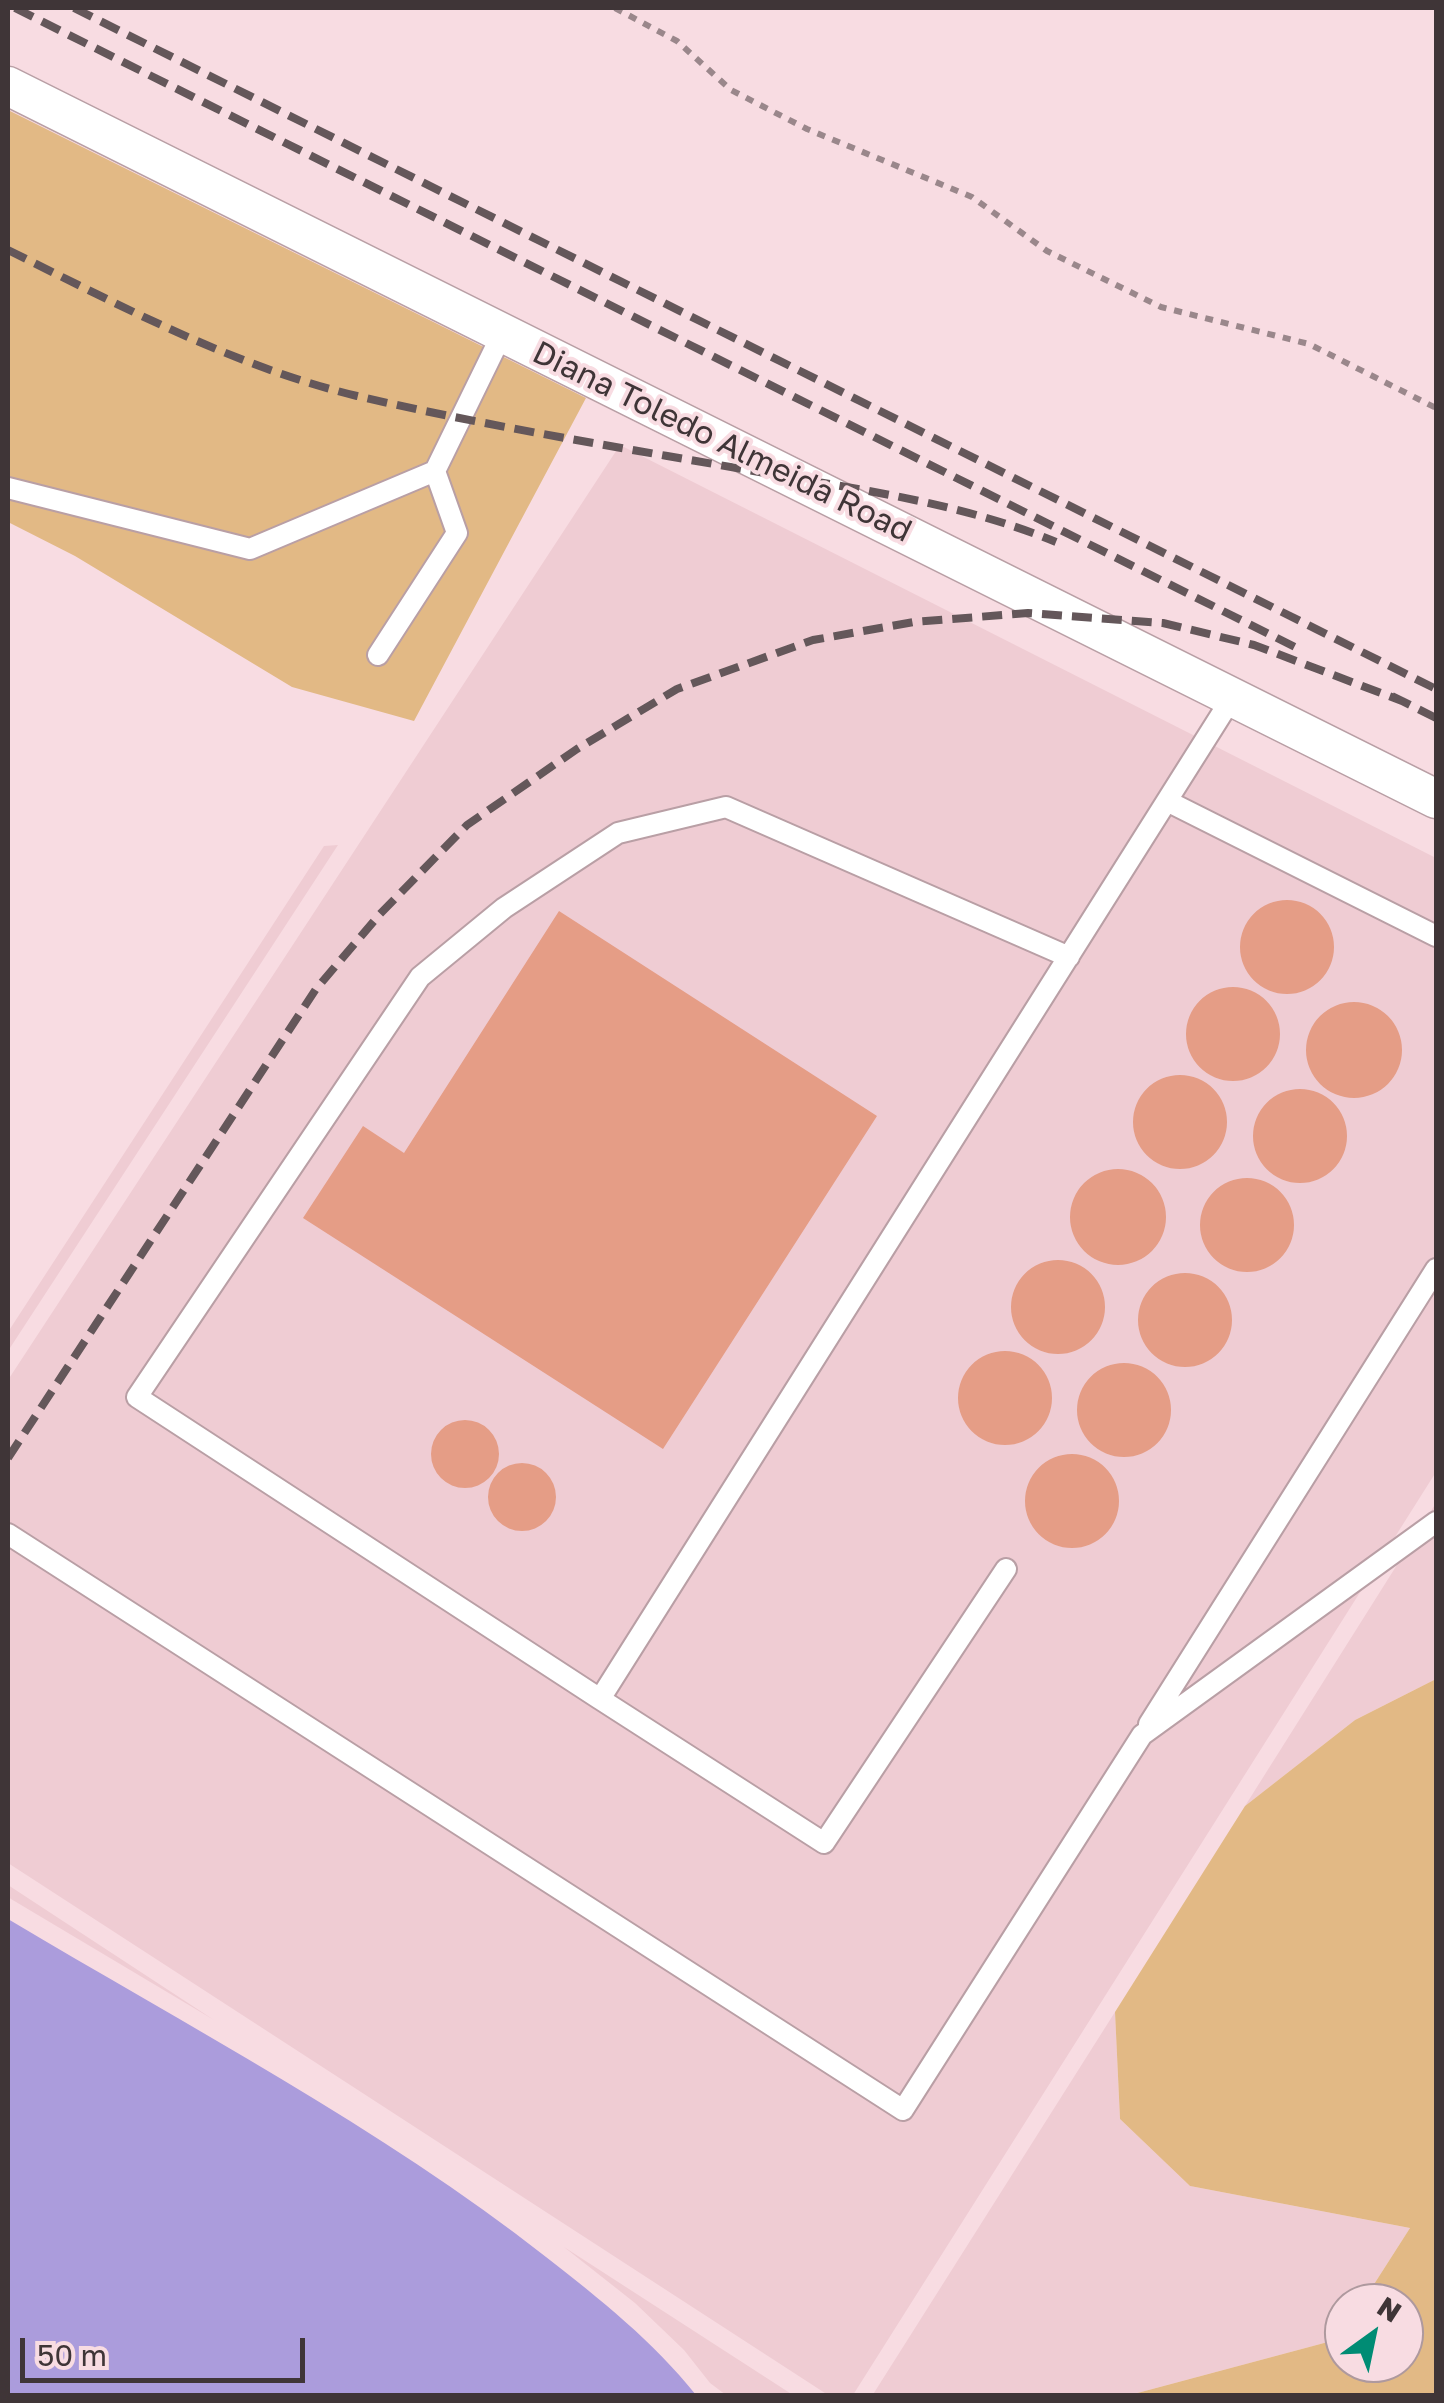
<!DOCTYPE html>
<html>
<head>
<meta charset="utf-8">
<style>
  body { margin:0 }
  #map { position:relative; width:1444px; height:2403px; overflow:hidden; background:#f8dce2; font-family:"Golos Text",sans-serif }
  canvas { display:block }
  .frame { position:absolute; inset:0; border:10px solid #3f3537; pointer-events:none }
  .north { position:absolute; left:1324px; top:2283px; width:100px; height:100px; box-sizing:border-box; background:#f8dce2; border:2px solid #ae999e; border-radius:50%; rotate:33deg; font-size:28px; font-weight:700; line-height:40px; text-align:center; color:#3f3537 }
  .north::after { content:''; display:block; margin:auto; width:35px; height:45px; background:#008c74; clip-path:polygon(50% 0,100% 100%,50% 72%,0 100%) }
  .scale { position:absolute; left:20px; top:2338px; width:285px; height:45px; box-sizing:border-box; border:5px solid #3f3537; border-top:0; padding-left:12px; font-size:30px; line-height:35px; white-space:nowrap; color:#3f3537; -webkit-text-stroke:8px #f8dce2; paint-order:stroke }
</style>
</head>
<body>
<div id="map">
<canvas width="1444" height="2403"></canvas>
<div class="frame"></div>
<div class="north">N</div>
<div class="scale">50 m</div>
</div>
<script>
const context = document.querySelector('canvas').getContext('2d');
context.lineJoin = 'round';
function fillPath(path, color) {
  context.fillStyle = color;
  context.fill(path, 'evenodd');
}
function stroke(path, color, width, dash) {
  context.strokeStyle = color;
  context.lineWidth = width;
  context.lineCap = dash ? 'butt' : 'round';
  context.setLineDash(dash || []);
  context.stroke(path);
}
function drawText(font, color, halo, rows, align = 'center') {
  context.font = font + ' "Golos Text",sans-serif';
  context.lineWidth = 8;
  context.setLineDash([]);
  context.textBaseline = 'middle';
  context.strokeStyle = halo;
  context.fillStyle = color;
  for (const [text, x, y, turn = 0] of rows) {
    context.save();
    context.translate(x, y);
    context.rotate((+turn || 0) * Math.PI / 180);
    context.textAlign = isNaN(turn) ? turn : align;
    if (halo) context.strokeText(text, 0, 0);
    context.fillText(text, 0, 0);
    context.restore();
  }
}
const built = new Path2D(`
  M 620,445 L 1436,858 L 1436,1472 L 853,2395 L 828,2395 L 8,1863 L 8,1380 Z
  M 338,845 L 8,1351 L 8,1332 L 324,846 Z
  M 1436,1503 L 1436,1679 L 1355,1720 L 1245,1806 Z
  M 8,1885 L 214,2020 L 11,1899 L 8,1897 Z
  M 1115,2012 L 1120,2119 L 1190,2186 L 1410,2228 L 1362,2303 L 1344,2303 L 1344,2331 L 1339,2339 L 1130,2395 L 872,2396 Z
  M 564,2247 L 793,2395 L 726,2395 L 710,2383 L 684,2350 L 635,2303 Z`);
const green = new Path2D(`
  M 8,110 L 586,398 L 414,721 L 292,687 L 75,556 L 8,522 Z
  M 1436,1679 L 1436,2395 L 1130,2395 L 1339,2339 L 1344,2331 L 1344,2363 L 1404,2363 L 1404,2303 L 1362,2303 L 1410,2228 L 1190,2186 L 1120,2119 L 1115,2012 L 1245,1806 L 1355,1720 Z`);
const water = new Path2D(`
  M 8,1919 C 187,2026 382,2128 546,2257 C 601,2300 653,2341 696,2395 L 8,2395 Z`);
const building = new Path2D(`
  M1240 947a47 47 0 1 1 94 0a47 47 0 1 1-94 0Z
  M 559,911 L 877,1116 L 663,1449 L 303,1218 L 363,1126 L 404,1153 Z
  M1186 1034a47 47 0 1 1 94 0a47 47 0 1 1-94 0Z
  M1306 1050a48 48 0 1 1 96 0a48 48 0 1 1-96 0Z
  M1133 1122a47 47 0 1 1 94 0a47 47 0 1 1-94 0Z
  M1253 1136a47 47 0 1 1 94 0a47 47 0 1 1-94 0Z
  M1070 1217a48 48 0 1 1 96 0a48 48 0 1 1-96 0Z
  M1200 1225a47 47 0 1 1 94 0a47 47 0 1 1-94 0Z
  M1011 1307a47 47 0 1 1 94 0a47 47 0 1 1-94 0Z
  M1138 1320a47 47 0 1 1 94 0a47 47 0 1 1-94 0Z
  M958 1398a47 47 0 1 1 94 0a47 47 0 1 1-94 0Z
  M1077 1410a47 47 0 1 1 94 0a47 47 0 1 1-94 0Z
  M431 1454a34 34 0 1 1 68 0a34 34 0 1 1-68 0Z
  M1025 1501a47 47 0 1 1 94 0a47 47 0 1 1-94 0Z
  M488 1497a34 34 0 1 1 68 0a34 34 0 1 1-68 0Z`);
const path = new Path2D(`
  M 615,8 L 677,41 L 731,90 L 807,129 L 972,197 L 1047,251 L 1161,307 L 1309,344 L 1436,408`);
const service = new Path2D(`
  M 8,488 L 250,549 L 435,471 L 503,332
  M 378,655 L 457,533 L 435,471
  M 1167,801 L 1436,936
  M 1069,957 L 726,807 L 618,833 L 504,908 L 420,977 L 137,1397 L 600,1699 L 1233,696
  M 8,1534 L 903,2110 L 1142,1735 L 1436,1522
  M 600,1699 L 824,1843 L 1006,1569
  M 1149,1724 L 1436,1269`);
const minor = new Path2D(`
  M 8,86 L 1436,799`);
const rail = new Path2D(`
  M 15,8 L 1299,649
  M 74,8 L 1436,689
  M 8,250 C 121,306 233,366 357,396 C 495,428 636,450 776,475 C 870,491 966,505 1056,542
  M 1392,696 L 1436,718
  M 8,1458 L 316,989 L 380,914 L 467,825 L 577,749 L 677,689 L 813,640 L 914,622 L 1028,613 L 1163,623 L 1254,645 L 1402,701`);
const streetNames = [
  ["Diana Toledo Almeida Road",722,442,26]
];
fillPath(built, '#efccd3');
fillPath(green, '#e2b985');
fillPath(water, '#ab9cdc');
fillPath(building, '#e59d86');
stroke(service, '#b99fa5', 24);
stroke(minor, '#b99fa5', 41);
stroke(path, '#9a878b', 6, [8, 8]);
stroke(service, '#fff', 20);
stroke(minor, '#fff', 38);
stroke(rail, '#64575a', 8, [20, 10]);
drawText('32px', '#3f3537', '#f8dce2', streetNames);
</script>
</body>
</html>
